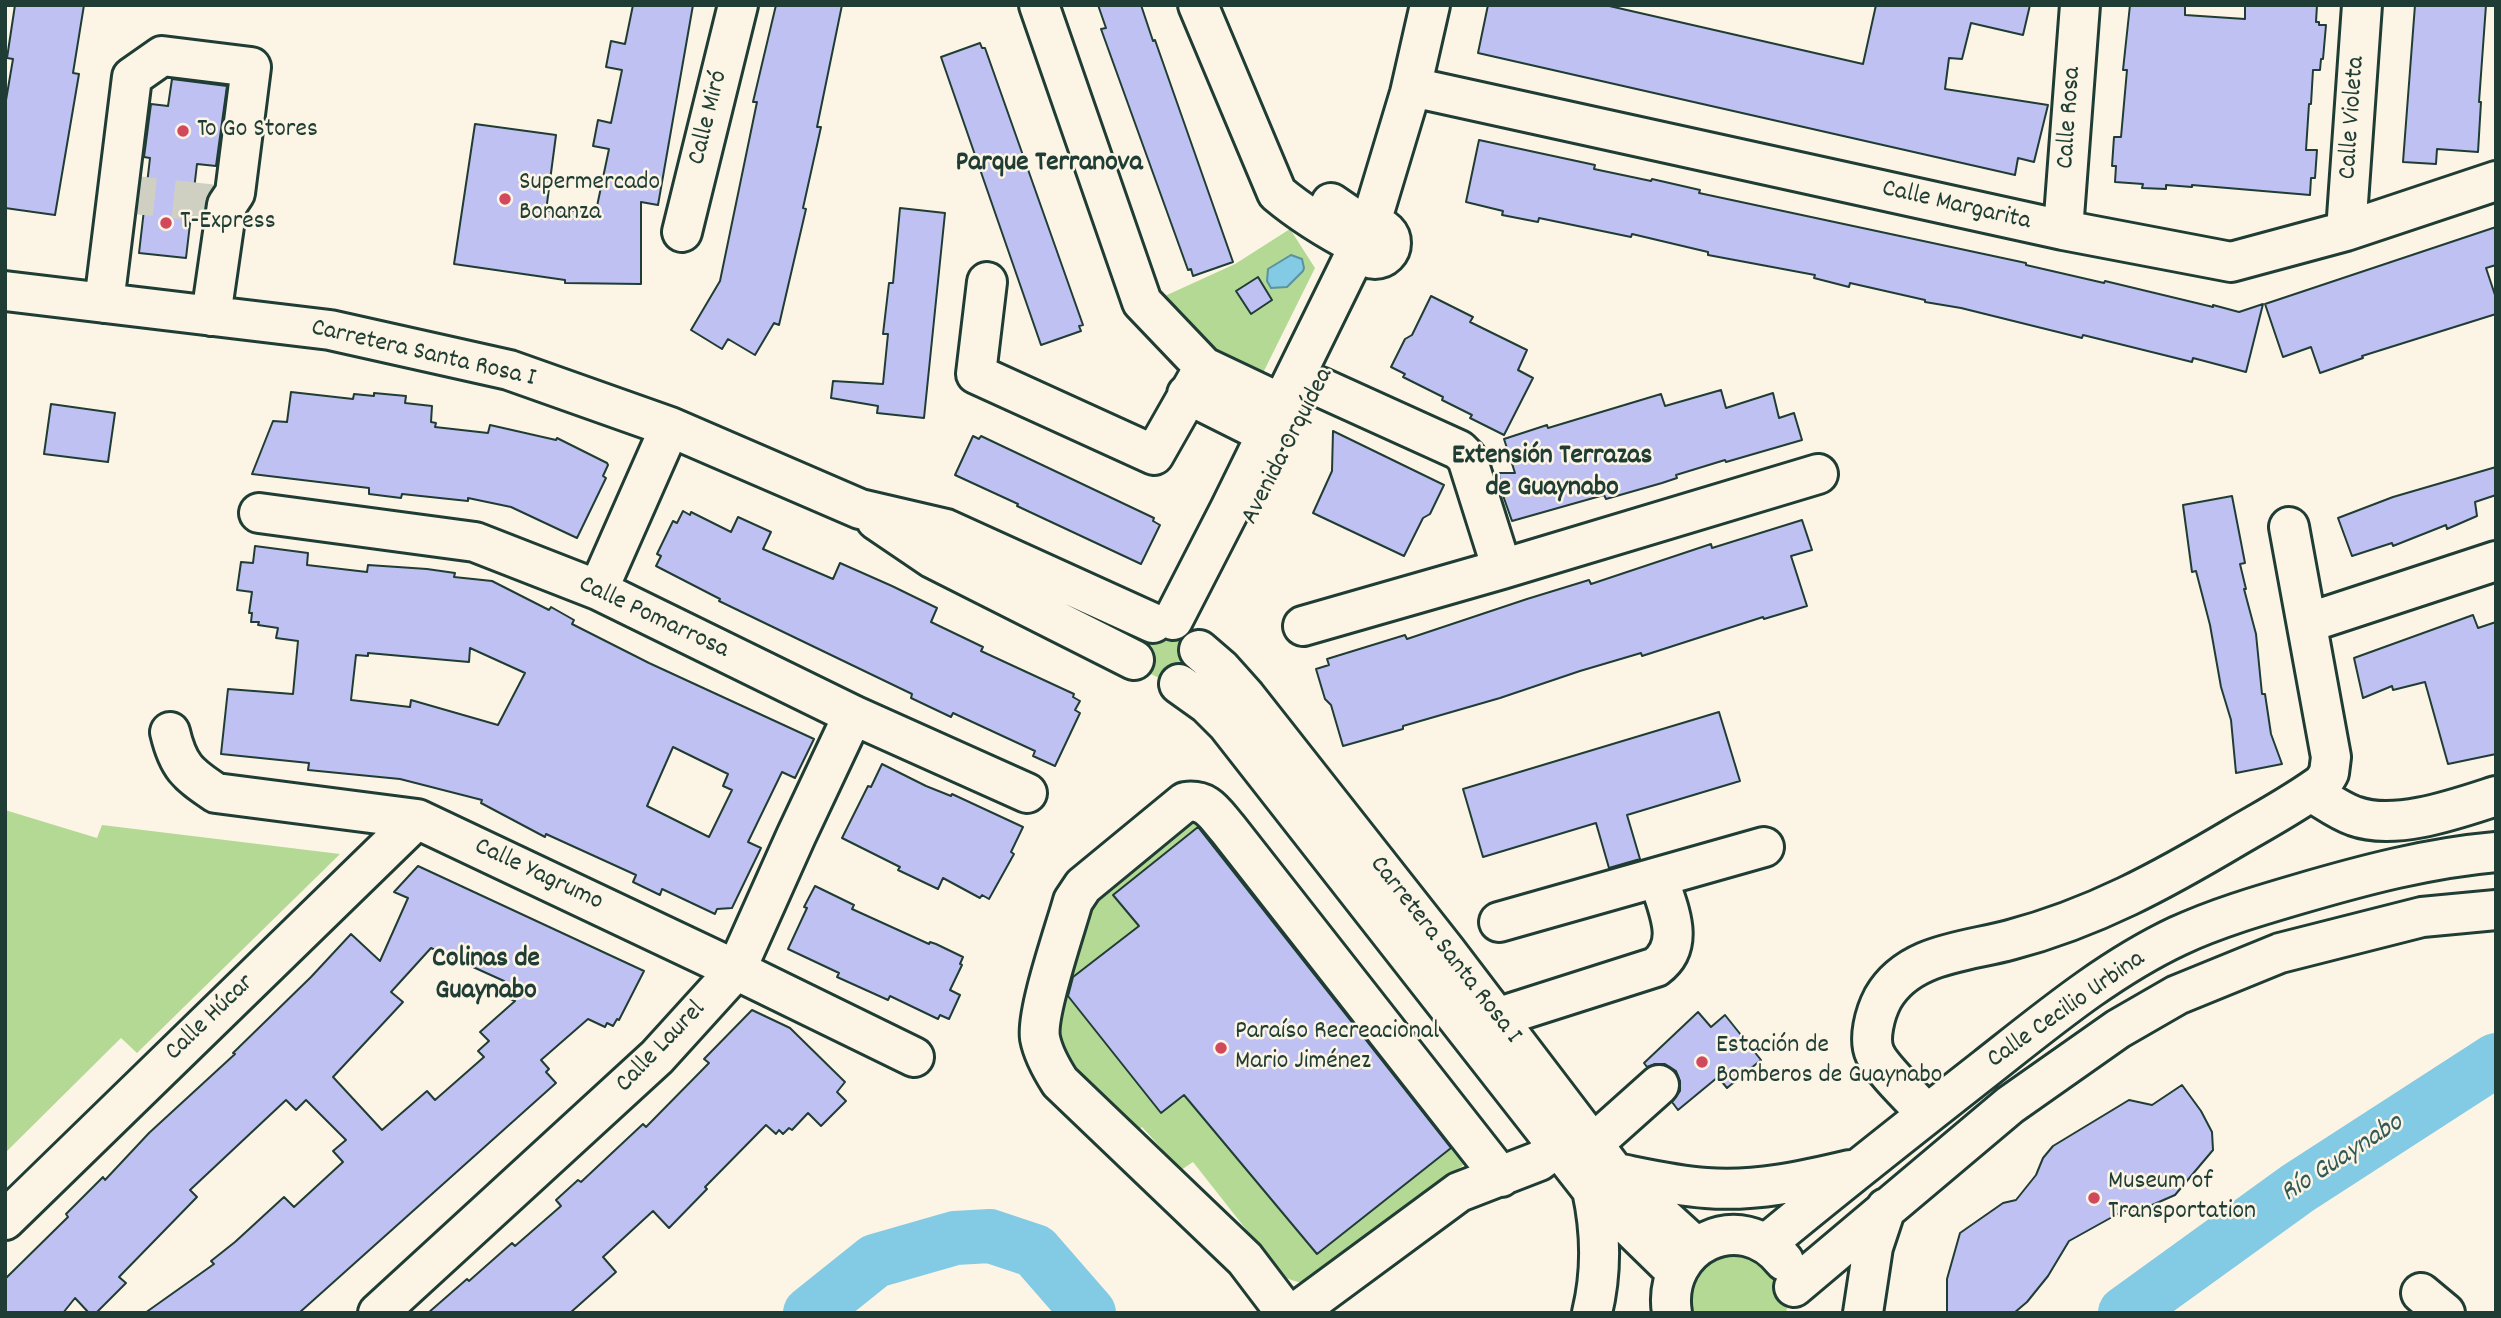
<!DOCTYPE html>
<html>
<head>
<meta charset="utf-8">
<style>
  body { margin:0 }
  #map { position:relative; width:2501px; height:1318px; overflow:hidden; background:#fcf5e5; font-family:Dekko,sans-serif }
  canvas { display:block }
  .frame { position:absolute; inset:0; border:7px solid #1f3d34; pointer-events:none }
</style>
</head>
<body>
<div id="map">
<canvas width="2501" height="1318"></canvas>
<div class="frame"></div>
</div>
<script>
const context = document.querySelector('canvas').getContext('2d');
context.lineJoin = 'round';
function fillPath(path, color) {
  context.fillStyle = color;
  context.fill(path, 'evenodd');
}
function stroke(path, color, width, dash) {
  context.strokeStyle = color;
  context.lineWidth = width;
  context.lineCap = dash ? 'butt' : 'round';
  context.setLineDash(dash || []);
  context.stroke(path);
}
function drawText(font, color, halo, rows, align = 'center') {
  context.font = font + ' Dekko,sans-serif';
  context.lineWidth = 5;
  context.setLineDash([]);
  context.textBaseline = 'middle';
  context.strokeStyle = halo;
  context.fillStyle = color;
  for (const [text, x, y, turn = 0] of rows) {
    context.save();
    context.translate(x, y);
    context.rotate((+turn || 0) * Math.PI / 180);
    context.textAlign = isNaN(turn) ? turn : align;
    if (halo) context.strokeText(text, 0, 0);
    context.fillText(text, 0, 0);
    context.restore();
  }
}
const green = new Path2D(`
  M 1290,229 L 1315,268 L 1261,377 L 1225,361 L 1156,300 L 1235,264 Z
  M 1184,633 C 1189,639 1189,642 1189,649 C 1191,673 1183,671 1163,680 L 1145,671 L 1141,645 L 1143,639 Z
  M 5,810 L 97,838 L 102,825 L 340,854 L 137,1053 L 121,1038 L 5,1153 Z
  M 1189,812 L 1472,1158 L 1323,1277 C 1309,1285 1295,1284 1282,1275 L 1193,1162 L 1181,1170 L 1142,1127 L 1133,1134 L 1103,1109 L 1046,1035 L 1081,904 Z
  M 1701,1251 L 1770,1256 L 1788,1304 L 1786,1313 L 1679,1313 Z`);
const water = new Path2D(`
  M 1291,255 L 1302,259 L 1304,268 L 1303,271 L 1287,287 L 1271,288 L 1267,281 L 1268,269 Z`);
const river = new Path2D(`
  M 810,1313 L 875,1261 L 955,1238 L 990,1236 L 1035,1251 L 1089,1313
  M 2125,1313 L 2298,1188 L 2496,1060`);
const building = new Path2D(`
  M 15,5 L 84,5 L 73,73 L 79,74 L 55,215 L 5,208 L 5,106 L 13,59 L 7,58 Z
  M 633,5 L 693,5 L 658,205 L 641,202 L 641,284 L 565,283 L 565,280 L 454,264 L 475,124 L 556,135 L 546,211 L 596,211 L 609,149 L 593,146 L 598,120 L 611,123 L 622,70 L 606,67 L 611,41 L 625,44 Z
  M 776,5 L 842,5 L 817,127 L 821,127 L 803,208 L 806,209 L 779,325 L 774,323 L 755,355 L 728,339 L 722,349 L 691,330 L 720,281 L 757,102 L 753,102 Z
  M 1098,5 L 1141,5 L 1153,41 L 1155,40 L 1233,262 L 1193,276 L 1191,269 L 1188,270 L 1101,29 L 1106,28 Z
  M 1488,5 L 1605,5 L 1863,64 L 1876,5 L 2030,5 L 2023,35 L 1971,23 L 1962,59 L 1949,58 L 1945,89 L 2048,105 L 2034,162 L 2018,158 L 2015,175 L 1478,53 Z
  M 2130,5 L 2185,5 L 2185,15 L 2245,19 L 2245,5 L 2317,5 L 2316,22 L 2319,22 L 2319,25 L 2326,25 L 2323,59 L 2321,59 L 2320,70 L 2313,70 L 2311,104 L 2309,104 L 2306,150 L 2317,150 L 2315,178 L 2311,178 L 2310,195 L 2192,185 L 2192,187 L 2166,185 L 2166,189 L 2142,188 L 2143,184 L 2115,182 L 2116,166 L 2112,166 L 2114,137 L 2121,137 L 2127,70 L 2123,70 Z
  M 2415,5 L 2486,5 L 2479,102 L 2481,102 L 2478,152 L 2437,149 L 2436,164 L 2403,162 Z
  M 980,43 L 982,48 L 985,48 L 1083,325 L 1079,326 L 1081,331 L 1041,345 L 941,57 Z
  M 172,79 L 227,86 L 216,166 L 197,164 L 186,258 L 139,253 L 150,158 L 144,157 L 151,104 L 168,106 Z
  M 1479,140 L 1595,165 L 1594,169 L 1651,181 L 1652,179 L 1700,190 L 1699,193 L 2026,263 L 2026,265 L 2104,283 L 2105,281 L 2213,307 L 2213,305 L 2239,312 L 2263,304 L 2246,372 L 2193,358 L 2192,362 L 2083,335 L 2082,338 L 1961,308 L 1925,302 L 1925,300 L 1850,283 L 1849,287 L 1814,278 L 1815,275 L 1708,255 L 1708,252 L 1632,234 L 1631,237 L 1539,218 L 1538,222 L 1502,215 L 1503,211 L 1466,202 Z
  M 900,208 L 945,213 L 924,418 L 877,413 L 878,406 L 831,398 L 833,381 L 883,384 L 888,334 L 883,334 L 889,283 L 893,283 Z
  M 2496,227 L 2496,265 L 2486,268 L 2496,298 L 2496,314 L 2362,356 L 2363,358 L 2320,373 L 2311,347 L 2283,357 L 2265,304 Z
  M 1258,277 L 1272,300 L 1251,314 L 1236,291 Z
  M 1431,296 L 1473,317 L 1470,322 L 1527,350 L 1518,370 L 1533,378 L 1504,435 L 1470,418 L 1472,415 L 1442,400 L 1443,397 L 1403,377 L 1405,374 L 1391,367 L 1405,339 L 1412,335 Z
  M 1721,390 L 1726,408 L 1773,393 L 1779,418 L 1794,413 L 1802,440 L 1726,462 L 1725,460 L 1676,475 L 1677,478 L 1662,483 L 1606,499 L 1604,495 L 1512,521 L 1500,487 L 1499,473 L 1515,473 L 1504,439 L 1547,425 L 1548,428 L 1661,394 L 1665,406 Z
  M 291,392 L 353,399 L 354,394 L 374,396 L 374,393 L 406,396 L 405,403 L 432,406 L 431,422 L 436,423 L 435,427 L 488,433 L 490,425 L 556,440 L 557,438 L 607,463 L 608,465 L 603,476 L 606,478 L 577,538 L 511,507 L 468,498 L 468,501 L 402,494 L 401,498 L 369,494 L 369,488 L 252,474 L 273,421 L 287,422 Z
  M 51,404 L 115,413 L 108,462 L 44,454 Z
  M 1333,431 L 1444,485 L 1430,514 L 1423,518 L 1404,556 L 1313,513 L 1332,471 Z
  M 973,436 L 979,439 L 981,436 L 1154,518 L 1153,521 L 1160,525 L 1141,564 L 1017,506 L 1018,504 L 955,475 Z
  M 2496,467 L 2496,495 L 2475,502 L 2477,516 L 2447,529 L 2446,525 L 2393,546 L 2392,543 L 2352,556 L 2338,518 L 2393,497 Z
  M 2232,496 L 2245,563 L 2240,564 L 2246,589 L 2244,589 L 2256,634 L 2262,694 L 2265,694 L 2271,734 L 2282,764 L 2236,773 L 2231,720 L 2221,687 L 2210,625 L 2196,571 L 2192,572 L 2183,505 Z
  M 683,511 L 690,515 L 691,512 L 731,532 L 738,517 L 771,532 L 763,549 L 833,579 L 840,563 L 892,586 L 937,608 L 931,622 L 983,647 L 981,651 L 1074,694 L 1073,697 L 1080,701 L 1075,710 L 1080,713 L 1055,766 L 1033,756 L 1035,751 L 953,713 L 951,717 L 911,698 L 912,694 L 719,601 L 720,599 L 656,566 L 661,556 L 657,554 L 673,521 L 677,523 Z
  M 1802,520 L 1812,550 L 1791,556 L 1807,606 L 1764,619 L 1763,617 L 1642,656 L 1641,653 L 1580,671 L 1500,698 L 1403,726 L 1403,729 L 1343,746 L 1331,705 L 1325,699 L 1316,669 L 1329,665 L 1327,659 L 1405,635 L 1407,639 L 1527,599 L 1589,580 L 1591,584 L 1711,544 L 1712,548 Z
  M 255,546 L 308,553 L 307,565 L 367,572 L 368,565 L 427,569 L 455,573 L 454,577 L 492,581 L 549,610 L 551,607 L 574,620 L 572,624 L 649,663 L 814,739 L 795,778 L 782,772 L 748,842 L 761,848 L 732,908 L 717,909 L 715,914 L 662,889 L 660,895 L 633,882 L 636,875 L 546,834 L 545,837 L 481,803 L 482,800 L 400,779 L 308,770 L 309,763 L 221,754 L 228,689 L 293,694 L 298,641 L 276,638 L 278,628 L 258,625 L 259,622 L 251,622 L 252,613 L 249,613 L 252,592 L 237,590 L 241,562 L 253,563 ZM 470,648 L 525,673 L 498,725 L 411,700 L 410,707 L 351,700 L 356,655 L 368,656 L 368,653 L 469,662 ZM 673,747 L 728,774 L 723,786 L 732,790 L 709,837 L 647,806 Z
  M 2473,615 L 2478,628 L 2496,622 L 2496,754 L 2448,764 L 2425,682 L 2393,690 L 2392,686 L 2363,698 L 2354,658 Z
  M 1719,712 L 1740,781 L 1627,815 L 1640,859 L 1609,868 L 1596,823 L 1483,857 L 1463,789 Z
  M 882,764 L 926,786 L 951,796 L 952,794 L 1023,827 L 1011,852 L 1014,854 L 989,899 L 982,895 L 980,898 L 943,878 L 938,889 L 898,870 L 900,867 L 842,838 L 868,786 L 871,787 Z
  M 1198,827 L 1451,1148 L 1317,1254 L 1184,1095 L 1161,1113 L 1068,996 L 1073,977 L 1139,926 L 1113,895 Z
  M 418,866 L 644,971 L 619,1020 L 617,1019 L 613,1026 L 607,1023 L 605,1027 L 588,1019 L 541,1060 L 549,1069 L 546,1072 L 556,1083 L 299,1313 L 145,1313 L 214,1264 L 211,1261 L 235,1242 L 284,1197 L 294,1207 L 343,1162 L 333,1151 L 346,1140 L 306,1100 L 296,1110 L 286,1100 L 190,1190 L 197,1197 L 119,1277 L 126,1283 L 96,1313 L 89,1313 L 75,1298 L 63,1313 L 5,1313 L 5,1279 L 68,1217 L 66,1214 L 103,1177 L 105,1180 L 149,1133 L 235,1054 L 233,1053 L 311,977 L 351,934 L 380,961 L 408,898 L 394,892 ZM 431,948 L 504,981 L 498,993 L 515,1001 L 480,1032 L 489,1041 L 478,1051 L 484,1057 L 435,1100 L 427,1091 L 382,1130 L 333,1077 L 403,1002 L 391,992 Z
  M 815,886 L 854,905 L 852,909 L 929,944 L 930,942 L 936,944 L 963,957 L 960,964 L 962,965 L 950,990 L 960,995 L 949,1019 L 940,1015 L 938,1019 L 890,996 L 888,1000 L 837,977 L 839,973 L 788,949 L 807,908 L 804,907 Z
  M 752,1010 L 790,1028 L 845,1082 L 837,1092 L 846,1101 L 821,1126 L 808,1113 L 792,1130 L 789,1128 L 783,1134 L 779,1130 L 776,1134 L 766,1125 L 705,1187 L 707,1189 L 669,1228 L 653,1211 L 603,1257 L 616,1272 L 570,1313 L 428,1313 L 467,1279 L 469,1281 L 512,1243 L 515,1246 L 561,1206 L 556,1200 L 578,1180 L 581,1182 L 643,1124 L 646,1127 L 709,1063 L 704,1059 Z
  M 1698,1012 L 1711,1027 L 1725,1015 L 1761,1060 L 1727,1088 L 1718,1077 L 1678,1110 L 1672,1102 L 1680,1091 L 1680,1081 L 1676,1071 L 1665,1064 L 1655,1064 L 1647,1067 L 1644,1063 Z
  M 2182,1085 L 2201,1111 L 2212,1132 L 2213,1150 L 2175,1195 L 2143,1209 L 2123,1211 L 2069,1241 L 2048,1276 L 2027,1302 L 2014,1313 L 1947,1313 L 1947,1279 L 1960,1233 L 2003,1203 L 2016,1200 L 2036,1175 L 2043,1158 L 2053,1146 L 2129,1100 L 2152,1105 Z`);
const minorTunnel = new Path2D(`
  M 117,193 L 227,205`);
const minor = new Path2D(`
  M 1039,5 L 1142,302 L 1204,367 L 1282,404
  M 1412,87 L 2063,230 L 2231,262 L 2346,231 L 2496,181
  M 1331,203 L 1369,229 L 1410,93 L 1430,5
  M1359 243a16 16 0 1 1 32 0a16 16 0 1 1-32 0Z
  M 2063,230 L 2080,5
  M 2346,231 L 2362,5
  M 682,232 L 738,5
  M 987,282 L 976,374 L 1154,455 L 1204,367
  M 5,291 L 330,330 L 509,370 L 670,427 L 860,509 L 946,529 L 1153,623
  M 104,303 L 132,77 L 162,56 L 251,67 L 235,193 L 227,205 L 211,316
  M 1320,387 L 1459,450 L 1467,458 L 1502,569
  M 1187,394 L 1267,434
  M 259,513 L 475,542 L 598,590 L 853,715 L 1027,793
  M 876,520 L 932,558 L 1134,660
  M 598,590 L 670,427
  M 1173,620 L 1230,509 L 1359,246 C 1330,231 1302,214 1277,193 L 1198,5
  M 2307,623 L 2496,561
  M 1303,626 L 1502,569 L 1818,474
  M 1199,650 L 1221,669 L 1246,697 L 1446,951 L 1615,1173 L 1696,1247
  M 1179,684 L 1207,704 L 1227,724 L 1592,1190 L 1676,1272
  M 170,732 C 178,766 187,774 216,793 L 417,819 L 736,970 L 914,1057
  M 2311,792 C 2325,800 2339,811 2354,816 C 2395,831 2456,809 2496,796
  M 1499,922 L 1764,847
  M 1496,1018 L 1656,967 C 1687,944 1667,907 1658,877
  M 1927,1114 C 1915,1101 1881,1068 1875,1054 C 1868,1039 1875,1013 1883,998 C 1909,953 1966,952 2010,940 C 2094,918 2163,880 2237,836 C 2266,819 2296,803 2323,783 L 2329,773 L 2331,757 L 2289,527
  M 1593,1144 L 1659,1085
  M 1616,1173 C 1646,1179 1676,1186 1706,1188 C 1755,1192 1804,1181 1850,1170
  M 5,1220 L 417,819
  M 1766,1244 C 1838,1184 1912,1126 1986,1068 C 2047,1020 2108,969 2178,936 C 2217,918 2258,906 2299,894 C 2364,875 2428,858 2496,852
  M 1794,1287 L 2010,1105 L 2118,1029 L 2177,995 L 2280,953 L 2422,917 L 2496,910
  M 2421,1293 L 2445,1313
  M 378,1313 L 657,1057 L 736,970 L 796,836 L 853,715
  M 1286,1313 L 1245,1259 L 1060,1082 C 1051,1068 1043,1054 1040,1038 C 1036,1012 1065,930 1073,901 L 1083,886 L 1185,802 C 1208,799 1214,813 1228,829 L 1501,1177
  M 1295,1313 L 1459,1192 L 1539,1161 L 1577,1132
  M 1592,1313 C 1602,1272 1601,1231 1592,1190
  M 1672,1313 C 1661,1245 1741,1206 1784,1261
  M 1863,1313 L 1873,1247 L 1886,1208`);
const markers = [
  [183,131,7,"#d1495b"],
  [505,199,7,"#d1495b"],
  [166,223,7,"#d1495b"],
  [1221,1048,7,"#d1495b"],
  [1702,1062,7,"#d1495b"],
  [2094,1198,7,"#d1495b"]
];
const streetNames = [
  ["Calle Miró",710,118,-76],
  ["Calle Rosa",2071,118,-86],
  ["Calle Violeta",2354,118,-86],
  ["Calle Margarita",1956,207,13],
  ["Carretera Santa Rosa I",423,355,13],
  ["Avenida Orquídea",1289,447,-63],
  ["Calle Pomarrosa",653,619,25],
  ["Calle Yagrumo",538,876,25],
  ["Carretera Santa Rosa I",1444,951,52],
  ["Calle Cecilio Urbina",2067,1011,-35],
  ["Calle Húcar",211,1019,-44],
  ["Calle Laurel",662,1048,-46]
];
const poiNames = [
  ["To Go Stores",197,131],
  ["Supermercado",519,184],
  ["Bonanza",519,214],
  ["T-Express",180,223],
  ["Paraíso Recreacional",1235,1033],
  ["Mario Jiménez",1235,1063],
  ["Estación de",1716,1047],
  ["Bomberos de Guaynabo",1716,1077],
  ["Museum of",2108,1183],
  ["Transportation",2108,1213]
];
const neighbourhoodNames = [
  ["Parque Terranova",1049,165],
  ["Extensión Terrazas",1552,458],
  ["de Guaynabo",1552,490],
  ["Colinas de",486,961],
  ["Guaynabo",486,993]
];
const waterNames = [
  ["Río Guaynabo",2343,1160,-33]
];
fillPath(green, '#b4d994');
fillPath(water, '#83cae4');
stroke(water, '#5b929e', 2);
stroke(river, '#83cae4', 54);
fillPath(building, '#bfc1f3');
stroke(building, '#1f3d34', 2);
stroke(minorTunnel, '#d0d0c2', 38, [38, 19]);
stroke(minor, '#1f3d34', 44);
stroke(minor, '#fcf5e5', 38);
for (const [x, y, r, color] of markers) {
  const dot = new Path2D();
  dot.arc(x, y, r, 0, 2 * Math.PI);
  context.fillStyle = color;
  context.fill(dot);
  stroke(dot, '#fcf5e5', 2.5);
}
drawText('26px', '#1f3d34', '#fcf5e5', streetNames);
drawText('26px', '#1f3d34', '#fcf5e5', poiNames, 'left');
drawText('bold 28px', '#1f3d34', '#fcf5e5', neighbourhoodNames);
drawText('italic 28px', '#335957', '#fcf5e5', waterNames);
</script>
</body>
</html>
